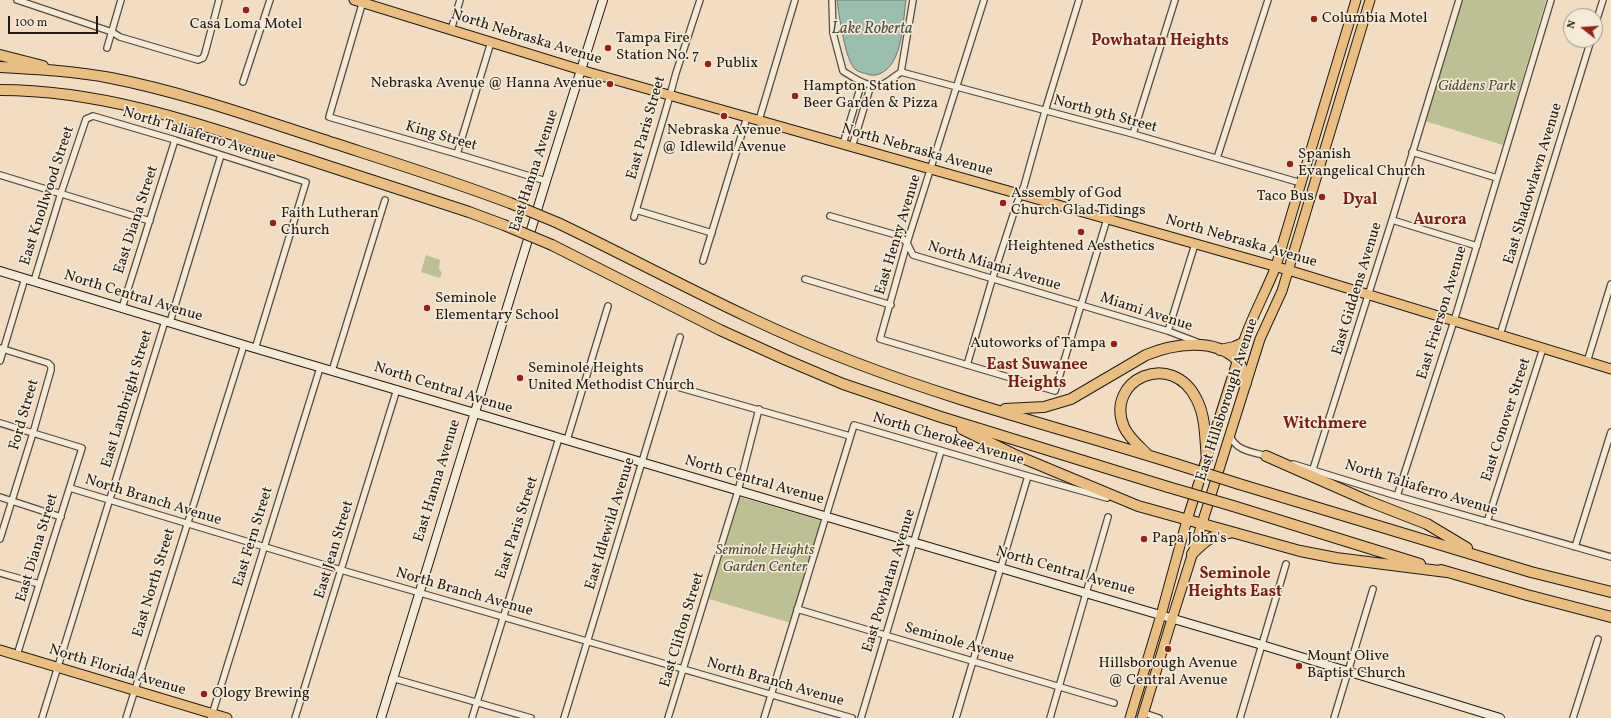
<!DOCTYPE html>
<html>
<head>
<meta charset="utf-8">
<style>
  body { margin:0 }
  #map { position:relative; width:1611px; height:718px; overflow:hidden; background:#f0ddc3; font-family:Vollkorn,serif }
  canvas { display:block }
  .north { position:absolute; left:1563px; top:8px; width:40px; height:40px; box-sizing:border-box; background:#f5e9d8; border:1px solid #a19689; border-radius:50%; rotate:287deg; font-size:11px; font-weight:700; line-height:16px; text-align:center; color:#241a12 }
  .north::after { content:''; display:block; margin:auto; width:14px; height:18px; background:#8f2418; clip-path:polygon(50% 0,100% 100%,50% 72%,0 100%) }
  .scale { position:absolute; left:8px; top:16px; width:90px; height:18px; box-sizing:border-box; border:2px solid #241a12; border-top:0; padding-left:5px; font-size:12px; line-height:14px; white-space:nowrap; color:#241a12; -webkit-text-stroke:3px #f5e9d8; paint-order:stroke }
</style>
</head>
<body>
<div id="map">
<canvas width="1611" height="718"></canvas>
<div class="north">N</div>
<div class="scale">100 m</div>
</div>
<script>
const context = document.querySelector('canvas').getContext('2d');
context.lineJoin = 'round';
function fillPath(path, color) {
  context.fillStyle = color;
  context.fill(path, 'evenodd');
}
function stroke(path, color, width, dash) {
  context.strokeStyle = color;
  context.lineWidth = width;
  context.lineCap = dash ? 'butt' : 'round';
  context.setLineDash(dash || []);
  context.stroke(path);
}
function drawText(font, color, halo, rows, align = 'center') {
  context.font = font + ' Vollkorn,serif';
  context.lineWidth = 3.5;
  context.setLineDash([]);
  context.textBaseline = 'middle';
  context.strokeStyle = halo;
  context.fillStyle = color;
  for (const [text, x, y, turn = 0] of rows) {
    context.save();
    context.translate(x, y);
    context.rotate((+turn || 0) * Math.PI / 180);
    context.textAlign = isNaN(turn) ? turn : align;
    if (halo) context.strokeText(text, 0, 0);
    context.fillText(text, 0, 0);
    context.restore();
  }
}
const green = new Path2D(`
  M 1461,0 L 1546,0 L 1503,145 L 1425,121 Z
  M 426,255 L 440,260 L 439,269 L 442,273 L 440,278 L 421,272 Z
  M 740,497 L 822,521 L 791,623 L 709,599 Z`);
const water = new Path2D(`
  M 837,0 L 906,0 C 903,20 903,48 891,65 C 885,72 876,78 867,74 C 864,73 859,72 856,70 C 845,62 839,14 837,0 Z`);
const street = new Path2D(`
  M 17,0 L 112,32 L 120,37 L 198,60 L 203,58 L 205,53 L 219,0
  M 832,0 L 833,33 L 843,71 C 856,79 870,90 885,83 C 891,80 896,75 901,72 L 913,0
  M 984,0 L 907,243 L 880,339 L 1055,391 L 1107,219
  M 363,1 L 329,117 L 457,154 L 546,181
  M 1595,25 L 1603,0
  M 451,30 L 460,0
  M 107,48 L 121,0
  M 901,72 L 1133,134 L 1301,183
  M 243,82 L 270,0
  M 759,120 L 795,0
  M 1133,134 L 1175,0
  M 843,144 L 862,82
  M 852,147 L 871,85
  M 1412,152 L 1497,178
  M 457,154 L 491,42
  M 1217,158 L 1268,0
  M 0,175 L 150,221
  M 636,210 L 712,233
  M 830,216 L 900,236 L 907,243 L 913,255 L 1168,331 L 1197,342
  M 634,217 L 667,106 L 676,73 L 700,0
  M 1392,220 L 1477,246
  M 703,261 L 747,117
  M 805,279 L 891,305
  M 34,281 L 61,193 L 86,119 L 93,116 L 175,140 L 306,182 L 255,349
  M 122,308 L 175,140
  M 170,322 L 221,155
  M 1168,331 L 1195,244
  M 1500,335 L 1591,40
  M 0,348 L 48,363 L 51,366 L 51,370 L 33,433 L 0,539
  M 0,361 L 25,278
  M 1587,362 L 1611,284
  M 967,365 L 992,280 L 1017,203 L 1024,186 L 1045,111 L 1079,0
  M 332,371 L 385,200
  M 667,384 L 850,436
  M 0,423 L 82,448 L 17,655
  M 1230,435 C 1235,451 1253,452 1267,456
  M 567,440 L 608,306
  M 1293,464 L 1397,496 L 1611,557
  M 1313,469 L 1392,220 L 1459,0
  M 70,488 L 341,570 L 852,718
  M 1397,496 L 1454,321 L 1551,0
  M 0,497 L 61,517
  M 1487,522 L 1543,348
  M 1575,547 L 1611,432
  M 0,573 L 39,584
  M 797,609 L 1114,703
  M 392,678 L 531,718
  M 1144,713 L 1159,718
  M 42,718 L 165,321
  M 126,718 L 244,345
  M 211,718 L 320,368
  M 295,718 L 397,389
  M 472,718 L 559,438
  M 564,718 L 680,337
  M 668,718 L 738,491 L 759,409
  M 764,718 L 854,425 L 1028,476 L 1107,498
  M 861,718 L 941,451
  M 956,718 L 1028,476
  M 1050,718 L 1108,517
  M 1240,718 L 1286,564
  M 1334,718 L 1373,589
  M 1573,718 L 1598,639`);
const secondary = new Path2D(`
  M 0,271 L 244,345 L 1262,645 L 1500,718
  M 381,718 L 546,181 L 603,0`);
const primary = new Path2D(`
  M 354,0 L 591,73 L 1288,270 L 1611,369
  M 0,650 L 227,718
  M 1130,718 L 1161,615 L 1187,520 L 1243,343 C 1252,316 1266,292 1276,266 L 1356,0
  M 1142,718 L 1172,619 L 1260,339 L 1282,291 L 1370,0`);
const highway = new Path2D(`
  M 0,55 L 43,66
  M 0,67 C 37,69 74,71 111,78 C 182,92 250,116 318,138 C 382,159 447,179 510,203
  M 0,90 C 96,90 189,120 279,150 C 342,171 406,191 469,212 L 504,225
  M 558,223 C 656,270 750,323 851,361 C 957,402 1067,430 1176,464
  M 552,245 L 720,330 L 784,359 L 843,384 L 941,417 L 1168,487
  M 1220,350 L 1234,347 L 1243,343
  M 1005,409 L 1044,407 L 1071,399 L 1146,355 C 1173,344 1214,337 1237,360 C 1243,366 1244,375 1246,383
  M 962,429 L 1013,454 L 1138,506 L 1300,551 L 1336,558 L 1447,572
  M 1148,455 C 1140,447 1129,438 1124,427 C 1104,380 1172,348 1197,400 C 1206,418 1205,440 1207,460
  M 1266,456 L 1368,501 L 1427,524 L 1467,548
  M 1239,484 L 1531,572 L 1611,592
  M 1233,506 L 1420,564
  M 1192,554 C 1203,543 1212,534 1229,533
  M 1441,570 L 1527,595 L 1611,617`);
const highwayBridge = new Path2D(`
  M 510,203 L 558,223
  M 504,225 L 552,245
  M 1176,464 L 1239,484
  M 1168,487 L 1233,506`);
const markers = [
  [246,10,4,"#8f2418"],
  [1314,19,4,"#8f2418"],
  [608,48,4,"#8f2418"],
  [708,64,4,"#8f2418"],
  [610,84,4,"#8f2418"],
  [795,96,4,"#8f2418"],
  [724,116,4,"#8f2418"],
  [1290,164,4,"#8f2418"],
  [1322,197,4,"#8f2418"],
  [1003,203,4,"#8f2418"],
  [273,223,4,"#8f2418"],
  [1081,232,4,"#8f2418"],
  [427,308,4,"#8f2418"],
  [1114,344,4,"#8f2418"],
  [520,378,4,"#8f2418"],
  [1144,539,4,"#8f2418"],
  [1168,649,4,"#8f2418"],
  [1299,666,4,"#8f2418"],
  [204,694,4,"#8f2418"]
];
const poiNames = [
  ["Columbia Motel",1322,19],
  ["Casa Loma Motel",246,25,"center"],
  ["Tampa Fire",616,39],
  ["Station No. 7",616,56],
  ["Publix",716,64],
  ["Nebraska Avenue @ Hanna Avenue",602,84,"right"],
  ["Hampton Station",803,87],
  ["Beer Garden & Pizza",803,104],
  ["Nebraska Avenue",724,131,"center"],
  ["@ Idlewild Avenue",724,148,"center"],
  ["Spanish",1298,155],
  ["Evangelical Church",1298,172],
  ["Assembly of God",1011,194],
  ["Church Glad Tidings",1011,211],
  ["Taco Bus",1314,197,"right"],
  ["Faith Lutheran",281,214],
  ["Church",281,231],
  ["Heightened Aesthetics",1081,247,"center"],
  ["Seminole",435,299],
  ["Elementary School",435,316],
  ["Autoworks of Tampa",1106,344,"right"],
  ["Seminole Heights",528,369],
  ["United Methodist Church",528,386],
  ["Papa John's",1152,539],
  ["Mount Olive",1307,657],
  ["Baptist Church",1307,674],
  ["Hillsborough Avenue",1168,664,"center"],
  ["@ Central Avenue",1168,681,"center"],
  ["Ology Brewing",212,694]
];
const streetNames = [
  ["North Nebraska Avenue",526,38,17],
  ["North 9th Street",1105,115,15],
  ["East Paris Street",647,128,-74],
  ["North Taliaferro Avenue",199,136,17],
  ["King Street",441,137,16],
  ["North Nebraska Avenue",917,151,16],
  ["East Hanna Avenue",535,171,-72],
  ["East Shadowlawn Avenue",1534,184,-73],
  ["East Knollwood Street",48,196,-72],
  ["East Diana Street",137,220,-72],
  ["East Henry Avenue",899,235,-73],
  ["North Nebraska Avenue",1241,242,16],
  ["North Miami Avenue",994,267,17],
  ["East Giddens Avenue",1358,289,-73],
  ["North Central Avenue",133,297,17],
  ["Miami Avenue",1146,313,18],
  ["East Frierson Avenue",1443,313,-73],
  ["North Central Avenue",443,389,17],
  ["East Lambright Street",128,399,-73],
  ["East Hillsborough Avenue",1228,400,-72],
  ["Ford Street",25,415,-74],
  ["East Conover Street",1507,420,-72],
  ["North Cherokee Avenue",948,440,16],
  ["East Hanna Avenue",438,481,-73],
  ["North Central Avenue",754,481,16],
  ["North Taliaferro Avenue",1421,489,17],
  ["North Branch Avenue",153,501,17],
  ["East Idlewild Avenue",611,524,-73],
  ["East Paris Street",518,528,-72],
  ["East Fern Street",254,537,-73],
  ["East Diana Street",38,548,-73],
  ["East Jean Street",335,550,-73],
  ["North Central Avenue",1065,572,16],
  ["East Powhatan Avenue",890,581,-73],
  ["East North Street",155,583,-73],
  ["North Branch Avenue",464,593,16],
  ["East Clifton Street",683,630,-73],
  ["Seminole Avenue",959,644,16],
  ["North Florida Avenue",117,671,17],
  ["North Branch Avenue",775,683,16]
];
const parkNames = [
  ["Giddens Park",1477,87],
  ["Seminole Heights",765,551],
  ["Garden Center",765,568]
];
const waterNames = [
  ["Lake Roberta",872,30]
];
const neighbourhoodNames = [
  ["Powhatan Heights",1160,42],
  ["Dyal",1360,201],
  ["Aurora",1440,221],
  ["East Suwanee",1037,366],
  ["Heights",1037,384],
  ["Witchmere",1325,425],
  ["Seminole",1235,575],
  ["Heights East",1235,593]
];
fillPath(green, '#bdc092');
fillPath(water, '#9bbdae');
stroke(water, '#6b7c70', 1);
stroke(street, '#574b3e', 8);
stroke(secondary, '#241a12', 10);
stroke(primary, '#241a12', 11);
stroke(highway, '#241a12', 12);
stroke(street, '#f5e9d8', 5.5);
stroke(secondary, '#f5e9d8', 8);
stroke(primary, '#e8be82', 9);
stroke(highway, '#e8be82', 10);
stroke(highwayBridge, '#241a12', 12, []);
stroke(highwayBridge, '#e8be82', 10);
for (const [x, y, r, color] of markers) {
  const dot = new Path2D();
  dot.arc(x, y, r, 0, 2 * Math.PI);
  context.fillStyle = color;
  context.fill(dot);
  stroke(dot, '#f5e9d8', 1.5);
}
drawText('15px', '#241a12', '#f5e9d8', poiNames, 'left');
drawText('15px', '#241a12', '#f5e9d8', streetNames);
drawText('italic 15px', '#524c38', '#f5e9d8', parkNames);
drawText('italic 16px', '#4e5349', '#f5e9d8', waterNames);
drawText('bold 16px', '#7a1f14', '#f5e9d8', neighbourhoodNames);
</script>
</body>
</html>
